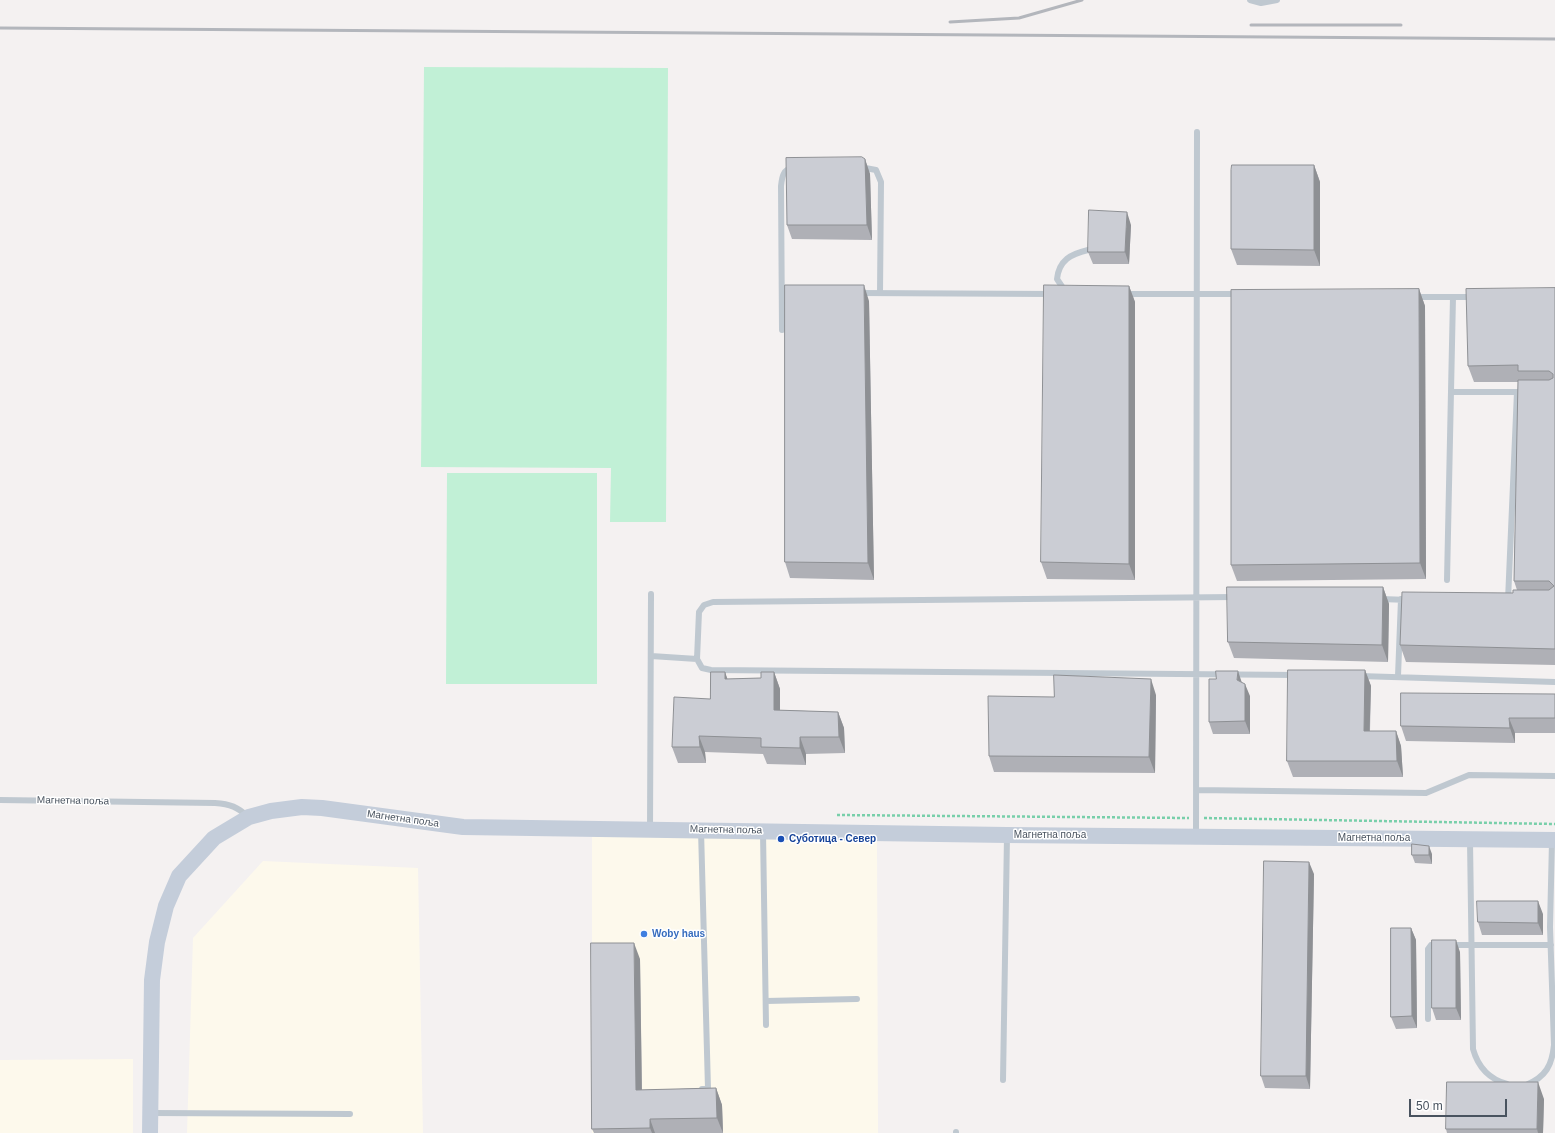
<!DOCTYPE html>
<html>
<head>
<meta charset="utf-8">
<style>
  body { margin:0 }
  #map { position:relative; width:1555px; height:1133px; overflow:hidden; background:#f4f1f1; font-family:Arial,sans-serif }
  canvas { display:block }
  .scale { position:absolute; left:1409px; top:1099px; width:98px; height:18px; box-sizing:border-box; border:2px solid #49535f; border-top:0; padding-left:5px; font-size:12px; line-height:14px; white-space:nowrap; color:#49535f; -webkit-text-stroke:3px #fff; paint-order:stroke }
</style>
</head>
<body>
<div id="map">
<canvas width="1555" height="1133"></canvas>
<div class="scale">50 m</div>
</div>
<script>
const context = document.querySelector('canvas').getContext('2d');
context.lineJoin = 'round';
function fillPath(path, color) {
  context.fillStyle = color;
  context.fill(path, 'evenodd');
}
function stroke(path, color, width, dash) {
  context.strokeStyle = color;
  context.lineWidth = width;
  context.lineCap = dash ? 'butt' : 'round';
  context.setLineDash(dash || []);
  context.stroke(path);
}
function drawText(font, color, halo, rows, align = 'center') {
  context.font = font + ' Arial,sans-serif';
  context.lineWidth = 3;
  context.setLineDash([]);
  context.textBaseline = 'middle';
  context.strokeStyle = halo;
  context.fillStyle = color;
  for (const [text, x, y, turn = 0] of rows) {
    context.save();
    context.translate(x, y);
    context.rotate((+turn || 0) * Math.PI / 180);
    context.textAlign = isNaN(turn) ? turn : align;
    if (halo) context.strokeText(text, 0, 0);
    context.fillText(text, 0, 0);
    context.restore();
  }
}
const commercial = new Path2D(`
  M 592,836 L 877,838 L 878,1133 L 592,1133 Z
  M 263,861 L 418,868 L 423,1133 L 187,1133 L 193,938 Z
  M 133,1059 L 133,1133 L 0,1133 L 0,1060 Z`);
const green = new Path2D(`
  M 424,67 L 668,68 L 666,522 L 610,522 L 611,468 L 421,467 Z
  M 447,473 L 597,473 L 597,684 L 446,684 Z`);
const path = new Path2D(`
  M 837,815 L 1189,818
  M 1204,818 L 1555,824`);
const lane = new Path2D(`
  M 1250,0 L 1261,3 L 1277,0
  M 860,167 L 876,170 L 881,182 L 880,293
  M 1065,291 L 1057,279 C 1059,260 1071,254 1088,250
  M 859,293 L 1050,294
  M 1125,294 L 1238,294
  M 1415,297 L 1474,297
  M 782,330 L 781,186 C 782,177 783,169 793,168
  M 1451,392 L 1519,392
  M 1447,580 L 1453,297
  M 1235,597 L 713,602 L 704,605 L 699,612 L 697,659 L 702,668 L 711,670 L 1296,675
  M 1381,599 L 1409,600
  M 1508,600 L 1517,392
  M 651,656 L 697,659
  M 1359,676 L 1555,682
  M 1398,676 L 1401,599
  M 1196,790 L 1426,793 L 1469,775 L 1555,776
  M 0,800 L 215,803 C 230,804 238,807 248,817
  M 650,829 L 651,594
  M 701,830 L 708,1089 L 702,1089
  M 763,832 L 766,1025
  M 1196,836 L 1197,132
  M 1470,841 L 1473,1049 C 1478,1067 1489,1079 1507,1084
  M 1449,945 L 1551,945
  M 766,1001 L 857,999
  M 1428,1019 L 1428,949 L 1431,945 L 1440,944
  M 1003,1080 L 1007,836
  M 1526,1085 C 1546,1077 1552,1065 1554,1045 L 1550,927 L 1552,841
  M 152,1113 L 350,1114
  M 956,1132 L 956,1133`);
const secondary = new Path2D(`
  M 150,1133 L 152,980 L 157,942 L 166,906 L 179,876 L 214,838 L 249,817 L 271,811 L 302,807 L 322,808 L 463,827 L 1007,835 L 1555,840`);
const rail = new Path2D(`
  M 950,22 L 1019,18 L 1082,0
  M 1251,25 L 1401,25
  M 0,28 L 1555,39`);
const wall = new Path2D(`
  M 865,159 L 870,174 L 872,240 L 792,239 L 787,225 Z
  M 1314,165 L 1320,182 L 1320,266 L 1237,265 L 1231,249 Z
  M 1131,225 L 1129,264 L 1093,264 L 1088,252 Z
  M 1129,286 L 1135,302 L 1135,580 L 1047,579 L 1041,562 Z
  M 1555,288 L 1555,665 L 1406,662 L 1400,645 L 1513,593 L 1517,590 L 1514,581 L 1518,382 L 1474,382 L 1468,366 Z
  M 1419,289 L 1425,306 L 1426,579 L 1237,581 L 1231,565 Z
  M 869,301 L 874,580 L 790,578 L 785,562 Z
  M 1383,587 L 1389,604 L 1388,662 L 1234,658 L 1228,642 Z
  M 1365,670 L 1371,686 L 1370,731 L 1396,731 L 1401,746 L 1403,777 L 1293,777 L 1287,761 Z
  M 725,672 L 727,679 L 761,678 L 774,672 L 780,689 L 780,710 L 838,712 L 844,728 L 845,753 L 806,754 L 806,765 L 767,764 L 763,754 L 705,752 L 706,763 L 678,763 L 672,747 L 710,699 Z
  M 1555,694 L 1555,733 L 1515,733 L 1515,743 L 1406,741 L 1401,726 Z
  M 1156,695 L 1155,773 L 994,772 L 989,756 L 1054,697 Z
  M 1250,696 L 1250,734 L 1213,734 L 1209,722 Z
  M 1432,854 L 1432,864 L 1415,863 L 1412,855 Z
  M 1314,874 L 1310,1089 L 1265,1088 L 1261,1076 Z
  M 1543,914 L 1543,935 L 1482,935 L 1478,922 Z
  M 1411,928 L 1416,940 L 1417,1028 L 1396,1029 L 1391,1017 Z
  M 1460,952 L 1461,1020 L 1436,1020 L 1432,1008 Z
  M 640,959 L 642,1090 L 716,1088 L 722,1105 L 723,1133 L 594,1133 L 592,1129 Z
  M 1544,1099 L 1543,1133 L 1447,1133 L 1446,1129 Z`);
const shadedWall = new Path2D(`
  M 865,159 L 870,174 L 872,240 L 867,225 Z
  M 1314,165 L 1320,182 L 1320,266 L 1314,250 Z
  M 1127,212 L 1131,225 L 1129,264 L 1125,252 Z
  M 864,285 L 869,301 L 874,580 L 868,563 Z
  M 1129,286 L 1135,302 L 1135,580 L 1129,564 Z
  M 1419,289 L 1425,306 L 1426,579 L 1420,563 Z
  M 1383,587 L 1389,604 L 1388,662 L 1382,645 Z
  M 1365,670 L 1371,686 L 1369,747 L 1364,731 Z
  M 1238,671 L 1242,683 L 1237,680 Z
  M 725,672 L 731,689 L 725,679 Z
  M 774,672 L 780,689 L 780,726 L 774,710 Z
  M 1151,679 L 1156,695 L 1155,773 L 1149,757 Z
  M 1245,684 L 1250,696 L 1250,734 L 1245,721 Z
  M 838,712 L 844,728 L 845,753 L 839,737 Z
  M 1509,718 L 1515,733 L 1515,743 L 1510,728 Z
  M 1396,731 L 1401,746 L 1403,777 L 1397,761 Z
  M 699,736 L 705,752 L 706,763 L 700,747 Z
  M 800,737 L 806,754 L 806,765 L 800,748 Z
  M 1429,846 L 1432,854 L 1432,864 L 1429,855 Z
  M 1309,862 L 1314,874 L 1310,1089 L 1306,1076 Z
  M 1538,901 L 1543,914 L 1543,935 L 1538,923 Z
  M 1411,928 L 1416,940 L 1417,1028 L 1412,1016 Z
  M 1456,940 L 1460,952 L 1461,1020 L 1456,1008 Z
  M 634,943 L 640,959 L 642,1106 L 636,1090 Z
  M 1538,1082 L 1544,1099 L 1543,1133 L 1538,1133 L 1537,1129 Z
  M 716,1088 L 722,1105 L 723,1133 L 717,1118 Z
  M 650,1119 L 655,1133 L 652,1133 L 650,1128 Z`);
const building = new Path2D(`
  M 862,157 L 865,159 L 867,225 L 787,225 L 786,158 Z
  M 1232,165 L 1314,165 L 1314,250 L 1231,249 L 1231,170 Z
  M 1089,210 L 1127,212 L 1125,252 L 1088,252 Z
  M 785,285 L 864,285 L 868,563 L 785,562 Z
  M 1044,285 L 1129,286 L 1129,564 L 1041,562 Z
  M 1555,288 L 1555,649 L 1400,645 L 1402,592 L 1513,593 L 1513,590 L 1549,590 L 1554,586 L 1549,581 L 1514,581 L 1518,380 L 1549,380 L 1553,378 L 1553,374 L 1549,371 L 1518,371 L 1518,365 L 1468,366 L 1466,289 Z
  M 1419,289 L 1420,563 L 1231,565 L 1231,290 Z
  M 1227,587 L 1383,587 L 1382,645 L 1228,642 Z
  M 1288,670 L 1365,670 L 1364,731 L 1396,731 L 1397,761 L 1287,761 Z
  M 1216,671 L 1238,671 L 1237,680 L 1245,684 L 1245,721 L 1209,722 L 1209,679 L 1216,679 Z
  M 711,672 L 725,672 L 725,679 L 761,678 L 761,672 L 774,672 L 774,710 L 838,712 L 839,737 L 800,737 L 800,748 L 761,747 L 761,738 L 699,736 L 700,747 L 672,747 L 674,697 L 710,699 Z
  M 1054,675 L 1151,679 L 1149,757 L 989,756 L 988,696 L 1054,697 Z
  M 1401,693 L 1555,694 L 1555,718 L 1509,718 L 1510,728 L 1401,726 Z
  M 1412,844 L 1429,846 L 1429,855 L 1412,855 Z
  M 1264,861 L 1309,862 L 1306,1076 L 1261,1076 Z
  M 1477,901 L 1538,901 L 1538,923 L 1478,922 Z
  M 1391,928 L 1411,928 L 1412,1016 L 1391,1017 Z
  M 1432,940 L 1456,940 L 1456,1008 L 1432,1008 Z
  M 591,943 L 634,943 L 636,1090 L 716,1088 L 717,1118 L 650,1119 L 650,1128 L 592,1129 Z
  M 1447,1082 L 1538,1082 L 1537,1129 L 1446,1129 Z`);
const markers = [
  [781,839,4,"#1a4fb4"],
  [644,934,4,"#3f7fe0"]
];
const streetNames = [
  ["Магнетна поља",73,801,1],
  ["Магнетна поља",403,819,8],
  ["Магнетна поља",726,830,1],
  ["Магнетна поља",1050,835],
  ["Магнетна поља",1374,838]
];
const transitNames = [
  ["Суботица - Север",789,839]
];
const shopNames = [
  ["Woby haus",652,934]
];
fillPath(commercial, '#fdf9ec');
fillPath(green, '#c1f0d6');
stroke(path, '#78cfaa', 2.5, [3, 2]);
stroke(lane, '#bfc8d0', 6);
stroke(secondary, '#c4cdda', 16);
stroke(rail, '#b3b6bc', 3);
fillPath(wall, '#afb0b6');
fillPath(shadedWall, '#8e9094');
fillPath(building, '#cbcdd4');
stroke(building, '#8e9094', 1);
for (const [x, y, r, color] of markers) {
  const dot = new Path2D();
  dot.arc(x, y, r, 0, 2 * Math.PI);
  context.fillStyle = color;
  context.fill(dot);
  stroke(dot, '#fff', 1.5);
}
drawText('10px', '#49535f', '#fff', streetNames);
drawText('bold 10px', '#164399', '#fff', transitNames, 'left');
drawText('bold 10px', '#366cbe', '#fff', shopNames, 'left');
</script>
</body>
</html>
